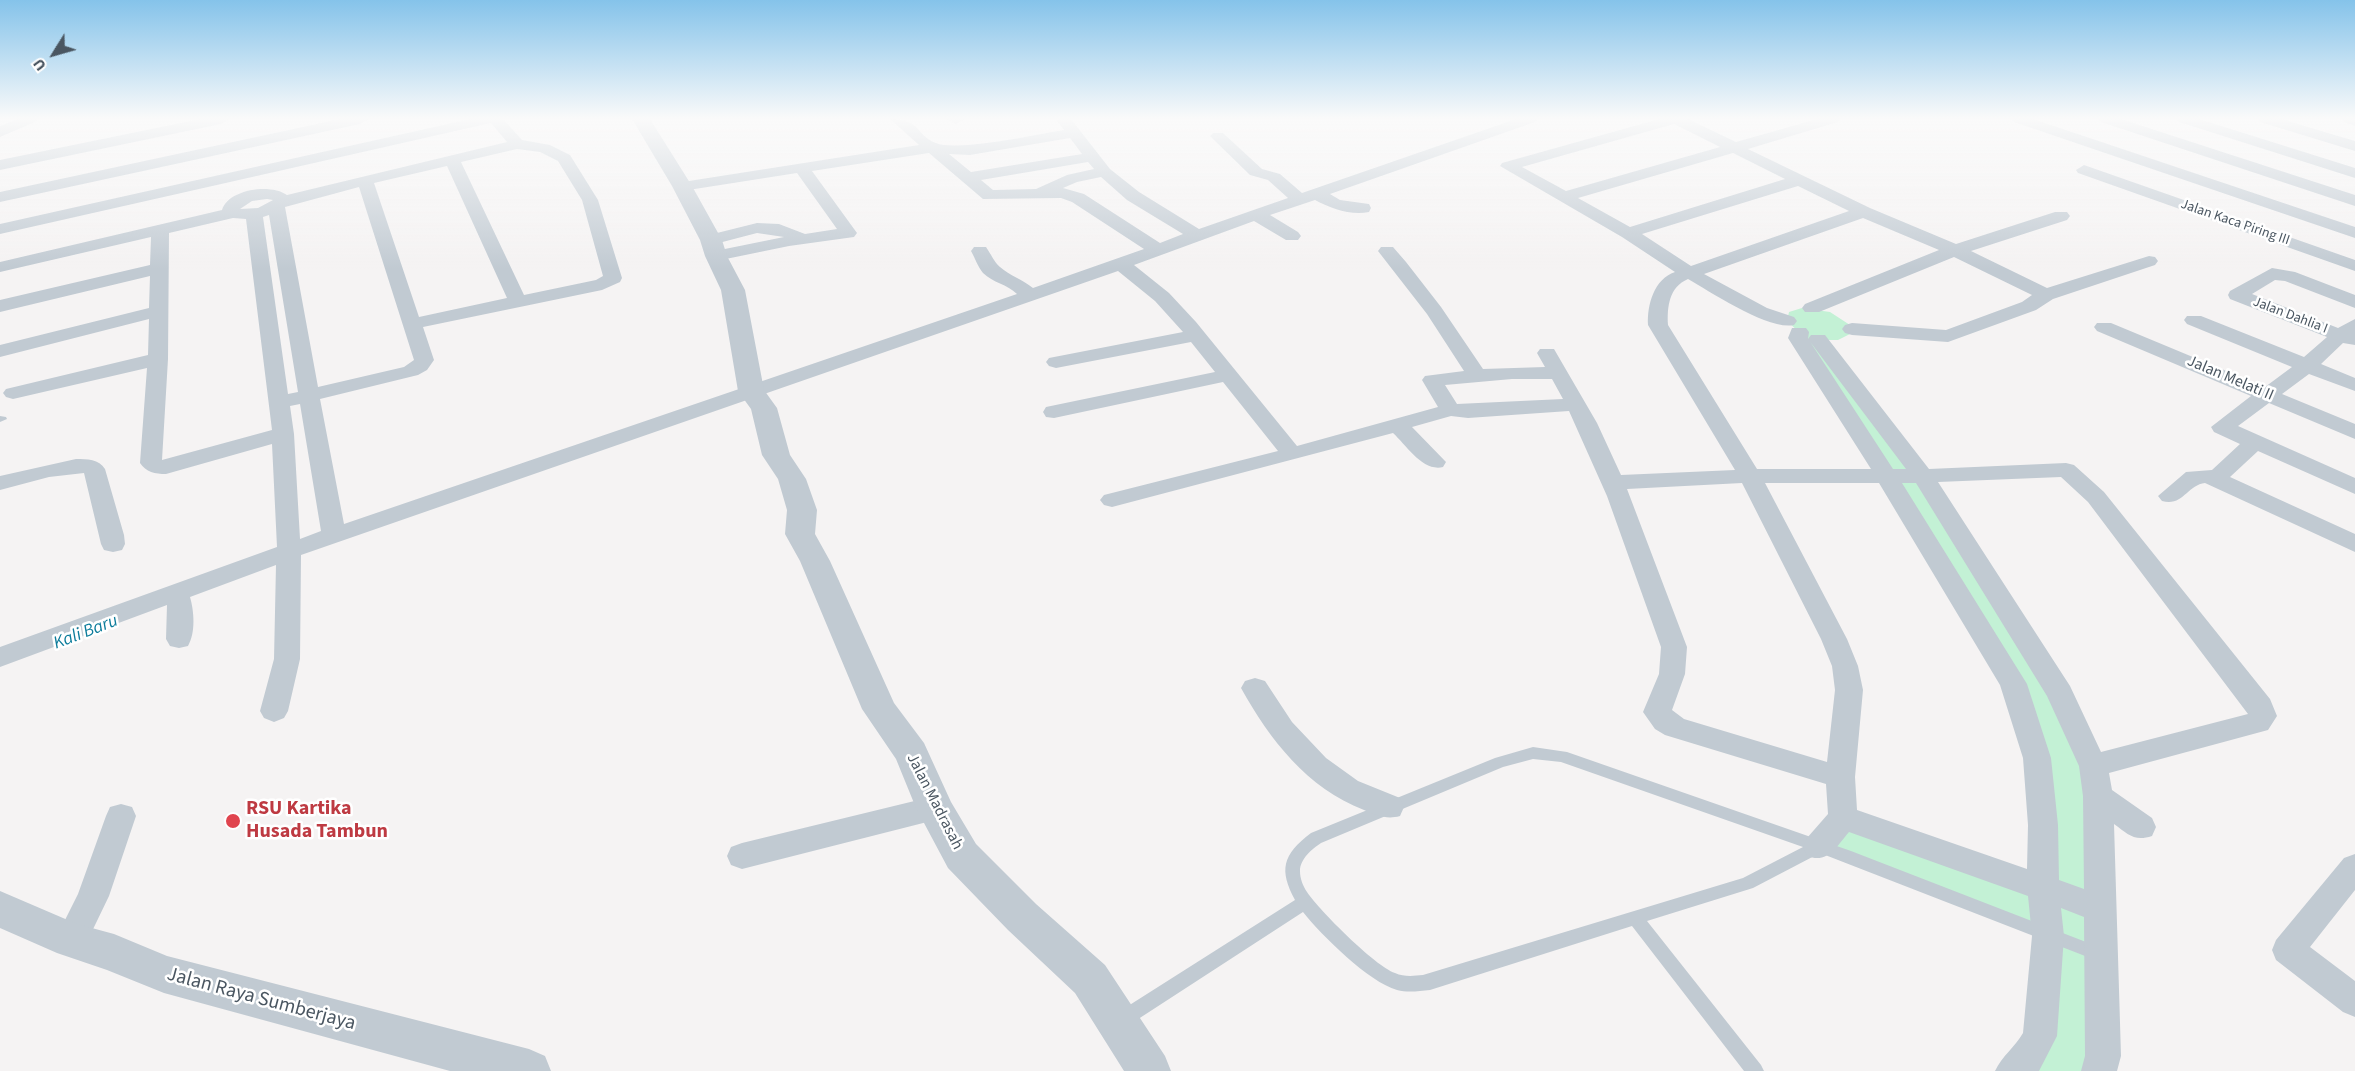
<!DOCTYPE html>
<html>
<head>
<meta charset="utf-8">
<style>
  body { margin:0 }
  #map { position:relative; width:2355px; height:1071px; overflow:hidden; background:#f5f3f3; font-family:"Source Sans 3",sans-serif }
  canvas { display:block }
  .north { position:absolute; left:24px; top:24px; width:60px; height:60px; -webkit-text-stroke:4px #fff; paint-order:stroke; rotate:233deg; font-size:16px; font-weight:700; line-height:24px; text-align:center; color:#4a5661 }
  .north::after { content:''; display:block; margin:auto; width:21px; height:27px; background:#4a5661; clip-path:polygon(50% 0,100% 100%,50% 72%,0 100%) }
</style>
</head>
<body>
<div id="map">
<canvas width="2355" height="1071"></canvas>
<div class="north">U</div>
</div>
<script>
const context = document.querySelector('canvas').getContext('2d');
context.lineJoin = 'round';
function fillPath(path, color) {
  context.fillStyle = color;
  context.fill(path, 'evenodd');
}
function stroke(path, color, width, dash) {
  context.strokeStyle = color;
  context.lineWidth = width;
  context.lineCap = dash ? 'butt' : 'round';
  context.setLineDash(dash || []);
  context.stroke(path);
}
function drawText(font, color, halo, rows, align = 'center') {
  context.font = font + ' "Source Sans 3",sans-serif';
  context.lineWidth = 5;
  context.setLineDash([]);
  context.textBaseline = 'middle';
  context.strokeStyle = halo;
  context.fillStyle = color;
  for (const [text, x, y, turn = 0] of rows) {
    context.save();
    context.translate(x, y);
    context.rotate((+turn || 0) * Math.PI / 180);
    context.textAlign = isNaN(turn) ? turn : align;
    if (halo) context.strokeText(text, 0, 0);
    context.fillText(text, 0, 0);
    context.restore();
  }
}
const green = new Path2D(`
  M 1802,308 L 1830,312 L 1850,325 L 1850,334 L 1838,340 L 1828,340 L 1923,476 L 2093,766 L 2099,1071 L 2014,1071 L 2048,936 L 1818,847 L 1843,817 L 2043,888 L 2013,684 L 1799,332 L 1787,321 L 1789,312 Z`);
const service = new Path2D(`
  M 0,416 L 6,417 L 7,419 L 0,422 Z
  M 1533,747 L 1567,752 L 1851,851 L 2104,949 L 2106,954 L 2104,959 L 2098,961 L 1820,853 L 1753,888 L 1647,921 L 1761,1065 L 1764,1071 L 1744,1071 L 1632,926 L 1430,990 C 1419,991 1408,993 1397,990 C 1369,982 1322,936 1303,912 L 1129,1025 L 1123,1027 L 1117,1025 L 1114,1019 L 1117,1013 L 1295,900 C 1279,870 1282,855 1311,833 L 1495,758 ZM 1533,759 L 1561,762 L 1803,847 L 1743,878 L 1423,975 C 1413,976 1404,977 1395,973 C 1375,966 1320,911 1307,892 C 1303,886 1300,879 1300,871 C 1300,859 1312,849 1321,843 L 1503,767 Z`);
const minor = new Path2D(`
  M 18,119 L 38,119 L 35,122 L 0,137 L 0,126 Z
  M 200,119 L 229,119 L 221,124 L 0,170 L 0,160 Z
  M 340,119 L 368,119 L 360,124 L 0,202 L 0,192 Z
  M 470,119 L 503,119 L 522,140 L 550,145 L 570,155 L 598,200 L 622,278 L 620,282 L 602,290 L 423,327 L 434,360 L 427,370 L 418,375 L 320,399 L 344,524 L 1017,294 C 1007,284 993,283 983,273 C 978,267 975,258 971,251 L 974,247 L 986,247 C 991,254 994,262 1000,267 C 1010,276 1022,279 1033,288 L 1144,249 L 1072,202 L 1061,198 L 983,199 L 929,153 L 812,171 L 857,233 L 854,237 L 789,246 L 716,261 L 710,260 L 707,256 L 710,252 L 784,237 L 757,233 L 711,245 L 705,244 L 702,240 L 705,236 L 757,223 L 779,224 L 805,234 L 837,229 L 797,173 L 682,191 L 676,189 L 674,186 L 676,183 L 919,145 L 890,119 C 922,119 915,135 936,143 C 958,152 1038,134 1064,130 L 1057,121 L 1059,119 L 1071,119 L 1110,169 L 1139,192 L 1199,229 L 1288,198 L 1268,180 L 1250,175 L 1213,139 L 1210,136 L 1213,133 L 1223,133 L 1262,169 L 1280,174 L 1302,193 L 1516,119 L 1537,119 L 1535,122 L 1330,194 L 1340,200 L 1369,204 L 1371,208 L 1369,212 C 1351,216 1330,208 1315,200 L 1270,215 L 1298,232 L 1301,236 L 1298,240 L 1286,240 L 1254,221 L 1134,265 L 1169,293 L 1196,322 L 1297,446 L 1438,407 L 1422,380 L 1425,376 L 1464,371 L 1427,314 L 1378,251 L 1381,247 L 1393,247 L 1406,262 L 1441,307 L 1483,369 L 1545,367 L 1537,353 L 1540,349 L 1554,349 L 1597,423 L 1621,475 L 1735,470 L 1648,325 C 1647,305 1654,279 1675,272 L 1622,237 L 1500,166 L 1502,163 L 1659,119 L 1688,119 L 1736,142 L 1817,119 L 1840,119 L 1838,122 L 1748,149 L 1870,208 L 1956,244 L 2055,212 L 2067,212 L 2070,216 L 2067,220 L 1971,251 L 2047,288 L 2149,256 L 2155,257 L 2158,261 L 2155,265 L 2053,299 L 2036,310 L 1948,342 L 1852,335 L 1845,333 L 1842,329 L 1845,325 L 1852,323 L 1946,330 L 2022,302 L 2032,295 L 1954,257 L 1819,312 L 1805,312 L 1802,308 L 1805,304 L 1939,250 L 1863,218 L 1704,274 L 1767,308 L 1794,317 L 1797,321 L 1794,325 C 1769,331 1711,292 1688,279 C 1669,287 1667,307 1668,325 L 1757,469 L 1871,469 L 1788,338 L 1792,328 L 1806,328 L 1809,332 L 1808,339 L 1811,335 L 1825,335 L 1929,469 L 2066,463 L 2074,465 L 2104,492 L 2270,699 L 2277,716 L 2268,730 L 2109,773 L 2112,790 L 2152,818 L 2156,827 L 2152,836 C 2134,842 2128,834 2114,824 L 2121,1056 L 2117,1071 L 2081,1071 L 2085,1056 L 2084,917 L 2061,908 L 2064,936 L 2057,1036 L 2039,1071 L 1995,1071 C 2002,1056 2015,1047 2023,1033 L 2032,936 L 2028,896 L 1849,832 C 1836,847 1828,864 1807,856 L 1803,847 L 1807,838 L 1828,814 L 1826,784 L 1665,735 L 1655,729 L 1643,712 L 1659,674 L 1661,647 L 1607,496 L 1569,411 L 1468,418 L 1451,416 L 1412,427 L 1446,462 L 1443,467 C 1423,472 1407,446 1393,433 L 1112,507 L 1104,505 L 1100,500 L 1104,495 L 1278,451 L 1223,382 L 1054,418 L 1046,417 L 1043,412 L 1046,407 L 1215,372 L 1191,342 L 1056,368 L 1049,366 L 1046,362 L 1049,358 L 1183,332 L 1155,301 L 1118,271 L 301,555 L 300,659 L 288,711 L 284,718 L 274,722 L 264,718 L 260,711 L 274,659 L 276,565 L 190,597 C 194,611 196,632 188,646 L 179,648 L 170,646 L 166,639 L 167,605 L 0,667 L 0,647 L 277,547 L 272,444 L 166,474 C 155,474 146,472 140,463 L 147,368 L 13,399 L 6,397 L 3,393 L 6,389 L 148,355 L 149,319 L 0,357 L 0,345 L 149,308 L 150,276 L 0,312 L 0,300 L 150,265 L 151,237 L 0,272 L 0,262 L 222,210 C 228,189 271,183 287,195 L 507,142 L 491,123 L 0,234 L 0,224 ZM 1674,124 L 1720,147 L 1566,191 L 1522,167 ZM 1070,138 L 1082,154 L 971,172 L 949,154 L 970,155 ZM 517,149 L 540,152 L 558,161 L 582,200 L 603,276 L 596,280 L 524,295 L 461,162 ZM 1733,153 L 1785,179 L 1630,227 L 1578,198 ZM 1088,162 L 1094,169 L 1067,175 L 1036,189 L 993,190 L 981,180 ZM 447,166 L 507,298 L 419,317 L 374,183 ZM 1101,177 L 1127,200 L 1183,234 L 1160,243 L 1084,194 L 1063,188 L 1077,182 ZM 1798,186 L 1849,211 L 1691,266 L 1642,234 ZM 359,187 L 414,360 L 404,367 L 318,387 L 285,207 ZM 267,199 L 273,200 L 258,208 L 240,209 L 252,201 ZM 269,215 L 298,392 L 288,394 L 263,217 ZM 233,218 L 246,219 L 272,430 L 162,460 L 168,359 L 169,233 ZM 1809,340 L 1811,343 L 1906,469 L 1893,469 ZM 1512,379 L 1552,379 L 1563,399 L 1457,404 L 1445,385 ZM 300,404 L 321,531 L 300,539 L 294,434 L 290,406 ZM 2061,477 L 2088,502 L 2248,714 L 2101,752 L 2070,686 L 1938,482 ZM 1742,483 L 1821,639 L 1832,666 L 1835,690 L 1827,762 L 1684,719 L 1672,710 L 1685,674 L 1687,647 L 1627,489 ZM 1765,483 L 1879,483 L 2000,685 L 2023,758 L 2028,825 L 2027,869 L 1857,810 L 1855,777 L 1863,690 L 1858,666 L 1847,639 ZM 1902,483 L 1916,483 L 2047,696 L 2079,766 L 2083,796 L 2084,889 L 2059,880 L 2058,825 L 2051,758 L 2027,684 Z
  M 947,119 L 964,119 L 956,124 Z
  M 2011,119 L 2033,119 L 2355,227 L 2355,238 L 2014,122 Z
  M 2098,119 L 2121,119 L 2355,195 L 2355,206 L 2101,122 Z
  M 2176,119 L 2199,119 L 2355,168 L 2355,178 L 2179,122 Z
  M 2257,119 L 2281,119 L 2355,141 L 2355,151 L 2260,122 Z
  M 2341,119 L 2355,119 L 2355,126 L 2344,122 Z
  M 2084,165 L 2355,260 L 2355,271 L 2078,173 L 2076,170 Z
  M 2272,268 L 2295,272 L 2355,295 L 2355,308 L 2285,281 L 2275,280 L 2252,294 L 2338,328 L 2355,319 L 2355,345 L 2343,343 L 2321,364 L 2355,378 L 2355,391 L 2309,374 L 2282,394 L 2355,424 L 2355,439 L 2269,403 L 2238,426 L 2355,478 L 2355,494 L 2258,451 L 2230,477 L 2355,534 L 2355,552 L 2205,483 C 2187,485 2183,507 2162,501 L 2158,496 L 2186,472 L 2212,470 L 2240,444 L 2214,432 L 2211,427 L 2251,396 L 2097,331 L 2094,327 L 2097,323 L 2111,323 L 2265,387 L 2292,367 L 2187,324 L 2184,320 L 2187,316 L 2201,316 L 2304,357 L 2327,337 L 2230,299 L 2228,295 L 2230,291 Z
  M 76,459 C 87,459 99,459 105,469 L 124,535 L 125,544 L 122,550 L 113,552 L 104,550 L 101,544 L 84,473 L 49,477 L 0,490 L 0,476 Z
  M 1255,678 L 1265,681 L 1292,722 L 1326,758 L 1358,781 L 1400,798 L 1404,807 L 1400,816 C 1386,820 1377,815 1364,810 C 1307,788 1270,740 1241,688 L 1245,681 Z
  M 935,796 L 946,799 L 950,808 L 946,817 L 935,820 L 742,869 L 731,865 L 727,856 L 731,847 L 742,843 Z
  M 121,804 L 132,807 L 136,816 L 109,896 L 83,950 L 71,955 L 59,950 L 55,940 L 78,894 L 106,816 L 110,807 Z
  M 2355,854 L 2355,890 L 2310,947 L 2355,981 L 2355,1017 L 2343,1012 L 2276,960 L 2272,950 L 2276,940 L 2344,858 Z`);
const tertiary = new Path2D(`
  M 632,119 L 650,119 L 692,186 L 722,240 L 727,256 L 745,290 L 764,390 L 777,408 L 790,455 L 806,479 L 817,510 L 815,534 L 830,561 L 894,703 L 924,743 L 951,802 L 976,844 L 1036,904 L 1105,965 L 1165,1056 L 1171,1071 L 1124,1071 L 1075,993 L 1008,930 L 948,868 L 916,808 L 896,759 L 862,709 L 800,561 L 785,534 L 787,510 L 778,479 L 762,455 L 751,409 L 738,391 L 721,290 L 705,256 L 700,240 L 672,186 Z
  M 0,891 L 77,924 L 114,934 L 167,956 L 529,1049 L 545,1056 L 551,1071 L 450,1071 L 164,993 L 107,970 L 57,953 L 0,928 Z`);
const markers = [
  [233,821,8,"#e0444e"]
];
const farStreetnames = [
  ["Jalan Kaca Piring III",2235,223,19],
  ["Jalan Dahlia I",2290,316,21]
];
const streetNames = [
  ["Jalan Melati II",2230,379,23],
  ["Jalan Madrasah",934,802,63]
];
const waterNames = [
  ["Kali Baru",86,633,-21]
];
const nearHealthnames = [
  ["RSU Kartika",246,810],
  ["Husada Tambun",246,833]
];
const nearStreetnames = [
  ["Jalan Raya Sumberjaya",261,1000,15]
];
fillPath(green, '#c3f1d5');
fillPath(service, '#c1cad2');
fillPath(minor, '#c1cad2');
fillPath(tertiary, '#c1cad2');
const sky = context.createLinearGradient(0, 0, 0, 269);
sky.addColorStop(0, '#85c3ea');
sky.addColorStop(0.44, '#fafafa');
sky.addColorStop(1, '#fafafa00');
context.fillStyle = sky;
context.fillRect(0, 0, 2355, 269);
for (const [x, y, r, color] of markers) {
  const dot = new Path2D();
  dot.arc(x, y, r, 0, 2 * Math.PI);
  context.fillStyle = color;
  context.fill(dot);
  stroke(dot, '#fff', 2);
}
drawText('14px', '#4a5661', '#fff', farStreetnames);
drawText('16px', '#4a5661', '#fff', streetNames);
drawText('italic 18px', '#0c7c9b', '#fff', waterNames);
drawText('bold 20px', '#be3a42', '#fff', nearHealthnames, 'left');
drawText('20px', '#4a5661', '#fff', nearStreetnames);
</script>
</body>
</html>
